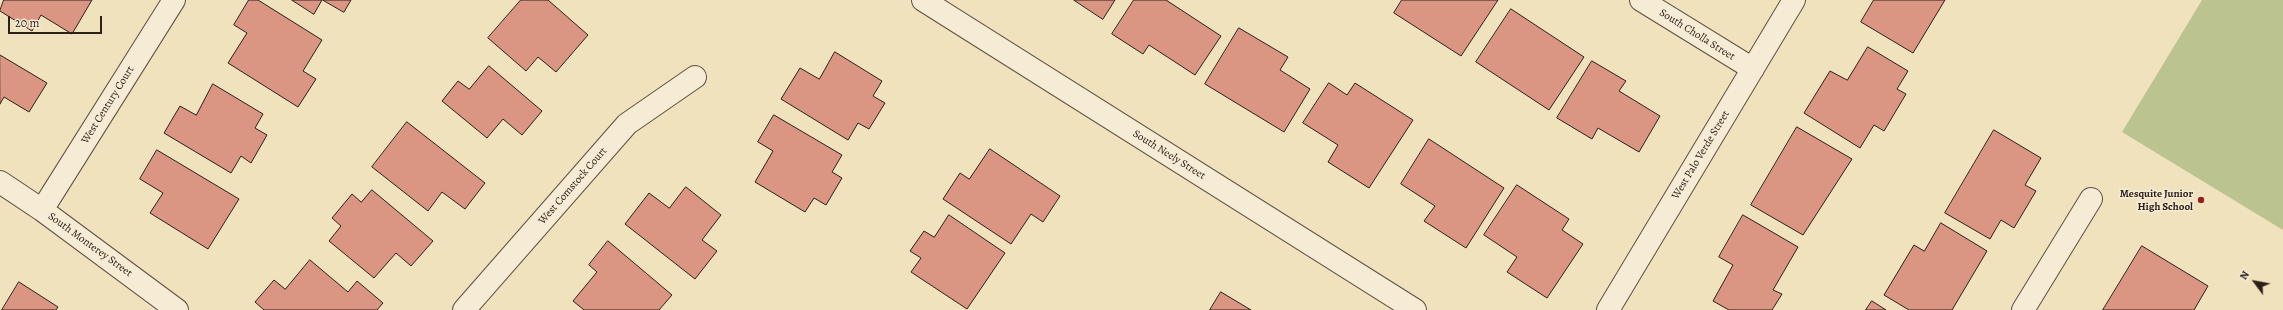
<!DOCTYPE html>
<html>
<head>
<meta charset="utf-8">
<style>
  body { margin:0 }
  #map { position:relative; width:2283px; height:310px; overflow:hidden; background:#f1e2be; font-family:Alegreya,serif }
  canvas { display:block }
  .north { position:absolute; left:2235px; top:262px; width:40px; height:40px; -webkit-text-stroke:3px #f6ecd5; paint-order:stroke; rotate:302deg; font-size:11px; font-weight:700; line-height:16px; text-align:center; color:#2d2019 }
  .north::after { content:''; display:block; margin:auto; width:14px; height:18px; background:#2d2019; clip-path:polygon(50% 0,100% 100%,50% 72%,0 100%) }
  .scale { position:absolute; left:8px; top:16px; width:94px; height:18px; box-sizing:border-box; border:2px solid #2d2019; border-top:0; padding-left:5px; font-size:12px; line-height:14px; white-space:nowrap; color:#2d2019; -webkit-text-stroke:3px #f6ecd5; paint-order:stroke }
</style>
</head>
<body>
<div id="map">
<canvas width="2283" height="310"></canvas>
<div class="north">N</div>
<div class="scale">20 m</div>
</div>
<script>
const context = document.querySelector('canvas').getContext('2d');
context.lineJoin = 'round';
function fillPath(path, color) {
  context.fillStyle = color;
  context.fill(path, 'evenodd');
}
function stroke(path, color, width, dash) {
  context.strokeStyle = color;
  context.lineWidth = width;
  context.lineCap = dash ? 'butt' : 'round';
  context.setLineDash(dash || []);
  context.stroke(path);
}
function drawText(font, color, halo, rows, align = 'center') {
  context.font = font + ' Alegreya,serif';
  context.lineWidth = 3;
  context.setLineDash([]);
  context.textBaseline = 'middle';
  context.strokeStyle = halo;
  context.fillStyle = color;
  for (const [text, x, y, turn = 0] of rows) {
    context.save();
    context.translate(x, y);
    context.rotate((+turn || 0) * Math.PI / 180);
    context.textAlign = isNaN(turn) ? turn : align;
    if (halo) context.strokeText(text, 0, 0);
    context.fillText(text, 0, 0);
    context.restore();
  }
}
const green = new Path2D(`
  M 2202,0 L 2283,0 L 2283,230 L 2122,132 Z`);
const building = new Path2D(`
  M 4,0 L 92,0 L 72,34 L 41,15 L 32,31 L 0,11 Z
  M 249,0 L 258,0 L 322,40 L 303,71 L 316,79 L 298,107 L 228,63 L 247,33 L 234,25 Z
  M 292,0 L 322,0 L 314,14 Z
  M 323,0 L 351,0 L 344,12 Z
  M 521,0 L 548,0 L 588,35 L 556,72 L 538,57 L 526,71 L 488,38 Z
  M 1074,0 L 1115,0 L 1103,19 Z
  M 1134,0 L 1166,0 L 1221,36 L 1195,75 L 1149,45 L 1143,54 L 1112,34 Z
  M 1402,0 L 1498,0 L 1461,56 L 1394,13 Z
  M 1874,0 L 1945,0 L 1913,53 L 1861,22 Z
  M 1511,9 L 1584,57 L 1549,110 L 1476,62 Z
  M 1239,28 L 1288,57 L 1280,70 L 1310,89 L 1284,132 L 1205,84 Z
  M 1868,47 L 1908,71 L 1897,89 L 1906,94 L 1884,131 L 1874,125 L 1860,148 L 1804,113 L 1830,71 L 1847,80 Z
  M 835,52 L 882,81 L 873,96 L 885,103 L 869,129 L 858,123 L 848,140 L 781,99 L 800,68 L 819,79 Z
  M 0,55 L 47,83 L 29,112 L 4,97 L 0,104 Z
  M 1592,61 L 1626,81 L 1619,91 L 1660,116 L 1639,152 L 1598,128 L 1592,139 L 1557,118 Z
  M 489,66 L 542,111 L 522,135 L 503,119 L 487,138 L 442,101 L 458,81 L 469,89 Z
  M 1329,83 L 1347,95 L 1355,83 L 1413,120 L 1369,188 L 1328,162 L 1338,145 L 1303,123 Z
  M 213,84 L 263,114 L 255,128 L 267,135 L 251,163 L 241,156 L 231,173 L 164,133 L 180,106 L 196,115 Z
  M 774,115 L 842,155 L 832,172 L 842,178 L 826,205 L 814,198 L 805,212 L 755,182 L 773,151 L 758,142 Z
  M 407,122 L 485,183 L 465,209 L 442,192 L 428,211 L 372,167 Z
  M 1797,127 L 1852,159 L 1803,235 L 1751,205 Z
  M 1994,130 L 2041,158 L 2025,185 L 2036,191 L 2014,228 L 2001,220 L 1990,239 L 1945,213 Z
  M 1429,139 L 1504,188 L 1466,248 L 1424,221 L 1435,206 L 1401,184 Z
  M 990,149 L 1060,196 L 1043,222 L 1031,214 L 1011,244 L 943,199 L 960,173 L 969,179 Z
  M 157,150 L 239,199 L 208,249 L 150,213 L 163,193 L 140,179 Z
  M 1517,185 L 1569,219 L 1562,230 L 1583,244 L 1547,298 L 1507,272 L 1517,257 L 1484,235 Z
  M 686,187 L 721,215 L 702,240 L 717,251 L 695,279 L 625,224 L 649,193 L 669,208 Z
  M 372,190 L 433,241 L 411,266 L 396,253 L 374,278 L 329,241 L 341,226 L 332,218 L 352,194 L 361,202 Z
  M 949,215 L 1005,253 L 967,309 L 911,272 L 921,258 L 910,251 L 924,231 L 934,237 Z
  M 1743,215 L 1798,247 L 1773,290 L 1782,294 L 1772,310 L 1729,310 L 1713,301 L 1733,265 L 1719,257 Z
  M 1941,223 L 1987,251 L 1952,310 L 1909,310 L 1884,295 L 1914,245 L 1924,251 Z
  M 608,241 L 672,295 L 659,310 L 584,310 L 573,301 L 597,272 L 589,265 Z
  M 2142,246 L 2208,286 L 2194,310 L 2103,310 Z
  M 310,260 L 348,292 L 357,281 L 383,303 L 377,310 L 264,310 L 255,302 L 274,280 L 285,289 Z
  M 19,282 L 58,307 L 56,310 L 2,310 Z
  M 1221,292 L 1251,310 L 1210,310 Z
  M 1872,301 L 1886,310 L 1866,310 Z`);
const minor = new Path2D(`
  M 1641,0 L 1753,69
  M 0,182 L 42,210 L 177,310
  M 42,210 L 174,0
  M 464,310 L 627,124 L 695,77
  M 1608,310 L 1794,0
  M 2023,310 L 2091,199`);
const tertiary = new Path2D(`
  M 923,0 L 1415,310`);
const markers = [
  [2201,200,4,"#8f2418"]
];
const streetNames = [
  ["South Cholla Street",1697,35,32],
  ["West Century Court",108,105,-58],
  ["South Neely Street",1169,155,32],
  ["West Palo Verde Street",1701,155,-59],
  ["West Comstock Court",573,186,-49],
  ["South Monterey Street",90,245,36]
];
const poiNames = [
  ["Mesquite Junior",2193,194],
  ["High School",2193,207]
];
fillPath(green, '#bbc391');
fillPath(building, '#da9583');
stroke(building, '#2d2019', 1);
stroke(minor, '#5e5042', 24);
stroke(tertiary, '#5e5042', 24);
stroke(minor, '#f6ecd5', 22);
stroke(tertiary, '#f6ecd5', 22);
for (const [x, y, r, color] of markers) {
  const dot = new Path2D();
  dot.arc(x, y, r, 0, 2 * Math.PI);
  context.fillStyle = color;
  context.fill(dot);
  stroke(dot, '#f6ecd5', 1.5);
}
drawText('11px', '#2d2019', '#f6ecd5', streetNames);
drawText('bold 11px', '#2d2019', '#f6ecd5', poiNames, 'right');
</script>
</body>
</html>
